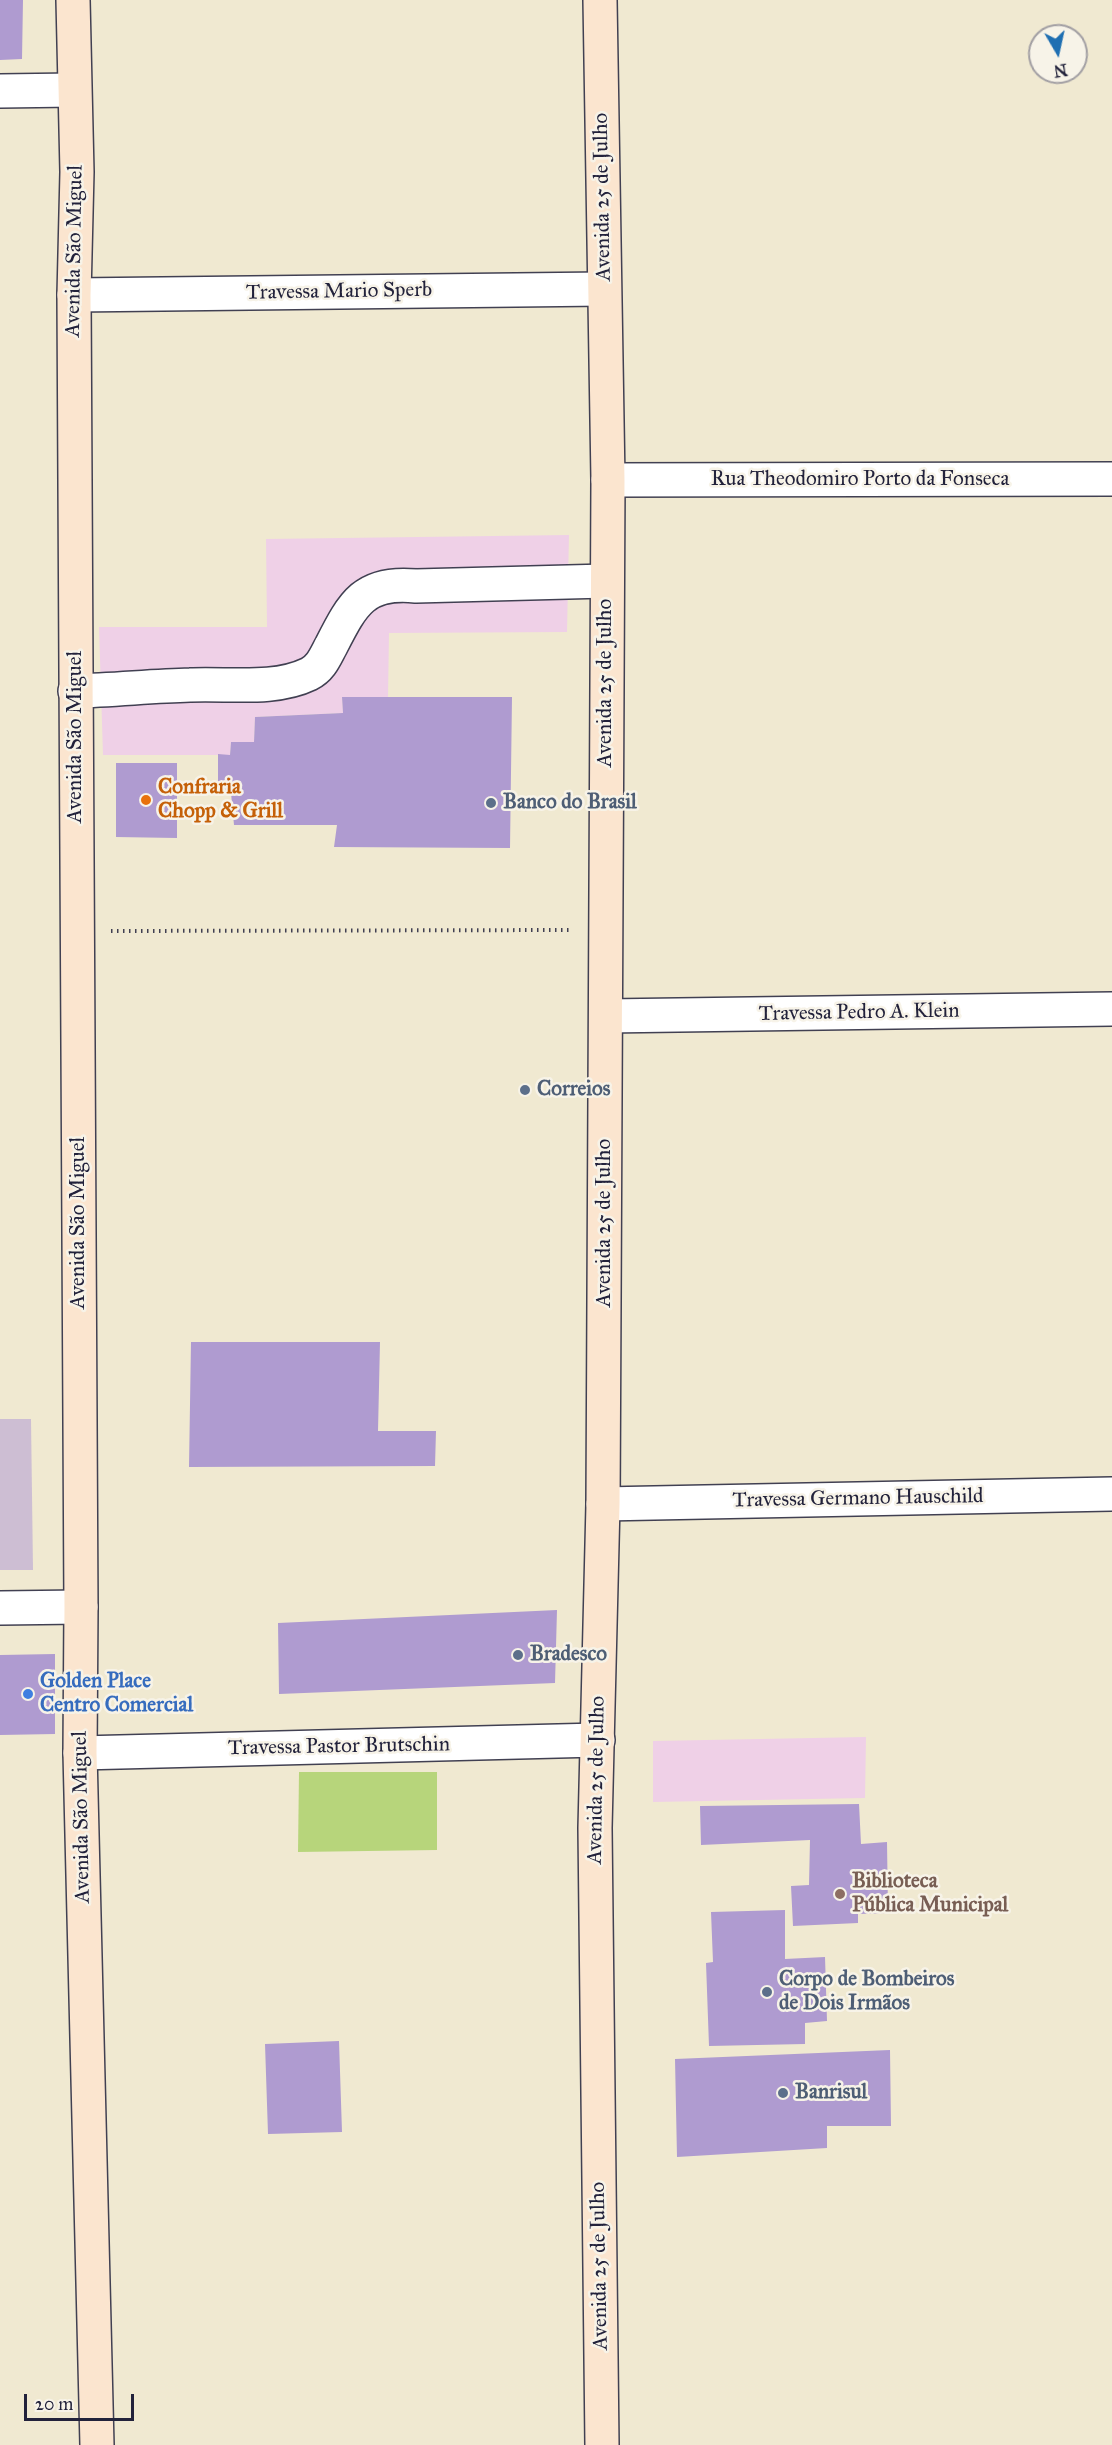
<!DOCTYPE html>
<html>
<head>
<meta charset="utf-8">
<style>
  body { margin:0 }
  #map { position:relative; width:1112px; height:2445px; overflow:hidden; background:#f0e9d1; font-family:"IM FELL Great Primer",serif }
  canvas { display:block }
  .north { position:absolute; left:1028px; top:24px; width:60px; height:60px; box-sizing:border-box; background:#f7f3e8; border:2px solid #a29fa3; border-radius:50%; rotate:171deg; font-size:16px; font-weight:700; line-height:24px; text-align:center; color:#22223b }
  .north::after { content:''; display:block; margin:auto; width:21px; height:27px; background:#1f6fb2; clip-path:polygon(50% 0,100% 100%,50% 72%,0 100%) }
  .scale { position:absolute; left:24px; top:2394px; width:110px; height:27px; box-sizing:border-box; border:3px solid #22223b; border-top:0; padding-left:8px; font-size:18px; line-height:21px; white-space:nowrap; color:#22223b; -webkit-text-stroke:4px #f7f3e8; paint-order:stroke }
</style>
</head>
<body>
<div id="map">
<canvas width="1112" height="2445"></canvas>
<div class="north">N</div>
<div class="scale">20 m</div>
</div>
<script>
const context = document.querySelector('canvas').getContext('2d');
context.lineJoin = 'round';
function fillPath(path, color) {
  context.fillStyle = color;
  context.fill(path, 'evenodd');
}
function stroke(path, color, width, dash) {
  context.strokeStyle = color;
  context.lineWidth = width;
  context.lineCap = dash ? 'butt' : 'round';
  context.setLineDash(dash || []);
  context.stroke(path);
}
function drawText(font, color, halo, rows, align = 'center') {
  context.font = font + ' "IM FELL Great Primer",serif';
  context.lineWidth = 5;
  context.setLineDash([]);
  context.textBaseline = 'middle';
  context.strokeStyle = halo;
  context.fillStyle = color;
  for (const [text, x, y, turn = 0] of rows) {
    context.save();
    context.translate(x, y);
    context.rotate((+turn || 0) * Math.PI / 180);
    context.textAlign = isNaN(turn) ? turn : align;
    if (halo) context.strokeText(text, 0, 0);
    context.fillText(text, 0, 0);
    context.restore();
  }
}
const built = new Path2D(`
  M 569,535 L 567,632 L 389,633 L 388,697 L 342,697 L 343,713 L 255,717 L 254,742 L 231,742 L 230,755 L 103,755 L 99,627 L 267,627 L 266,539 Z
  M 866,1737 L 865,1798 L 653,1802 L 653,1741 Z`);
const industrial = new Path2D(`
  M 0,1419 L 31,1419 L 33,1570 L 0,1570 Z`);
const green = new Path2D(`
  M 299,1772 L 437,1772 L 437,1850 L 298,1852 Z`);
const building = new Path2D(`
  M 0,0 L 23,0 L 22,59 L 0,60 Z
  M 342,697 L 512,697 L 510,848 L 334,847 L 337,825 L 234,825 L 231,793 L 218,792 L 218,754 L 230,755 L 231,742 L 254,742 L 255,717 L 343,713 Z
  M 116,763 L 177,763 L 177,838 L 116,837 Z
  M 191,1342 L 380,1342 L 378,1431 L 436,1431 L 435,1466 L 189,1467 Z
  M 557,1610 L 555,1683 L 279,1694 L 278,1623 Z
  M 55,1654 L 55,1734 L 0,1735 L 0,1655 Z
  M 859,1804 L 861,1844 L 887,1842 L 888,1913 L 858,1914 L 858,1923 L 793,1926 L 791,1886 L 809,1885 L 810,1840 L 701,1845 L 700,1806 Z
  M 785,1910 L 785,1959 L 825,1957 L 827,2021 L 805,2023 L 805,2044 L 709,2046 L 706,1963 L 713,1962 L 711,1912 Z
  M 339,2041 L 342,2132 L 268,2134 L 265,2044 Z
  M 890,2050 L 891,2126 L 827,2126 L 827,2148 L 677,2157 L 675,2059 Z`);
const path = new Path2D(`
  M 111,931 L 572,930`);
const pedestrian = new Path2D(`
  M 75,691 C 114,690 152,686 190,685 C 228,683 274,691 309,674 C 321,668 325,657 331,646 C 353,603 364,581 416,586 L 606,581`);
const minor = new Path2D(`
  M 0,91 L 74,90
  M 74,295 L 604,289
  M 608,480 L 1112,479
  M 606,1016 L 1112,1009
  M 603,1504 L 1112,1494
  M 0,1608 L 81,1607
  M 80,1753 L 598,1740`);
const secondary = new Path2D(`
  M 73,0 L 77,172 L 74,295 L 81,1607 L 80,1753 L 97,2445
  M 600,0 L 608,480 L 603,1504 L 595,1828 L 602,2445`);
const markers = [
  [146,800,6,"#e8710a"],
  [491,803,6,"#5c6f8a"],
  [525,1090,6,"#5c6f8a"],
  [518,1655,6,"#5c6f8a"],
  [28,1694,6,"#3f7fe0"],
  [840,1894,6,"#8d6e63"],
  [767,1992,6,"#5c6f8a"],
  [783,2093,6,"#5c6f8a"]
];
const streetNames = [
  ["Avenida 25 de Julho",603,197,-91],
  ["Avenida São Miguel",75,251,-89],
  ["Travessa Mario Sperb",339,292,-1],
  ["Rua Theodomiro Porto da Fonseca",860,480],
  ["Avenida 25 de Julho",606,683,-90],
  ["Avenida São Miguel",76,737,-90],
  ["Travessa Pedro A. Klein",859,1013,-1],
  ["Avenida São Miguel",79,1223,-90],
  ["Avenida 25 de Julho",605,1223,-90],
  ["Travessa Germano Hauschild",858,1499,-1],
  ["Travessa Pastor Brutschin",339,1747,-1],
  ["Avenida 25 de Julho",597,1780,-89],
  ["Avenida São Miguel",82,1817,-91],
  ["Avenida 25 de Julho",600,2266,-91]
];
const foodNames = [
  ["Confraria",158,788],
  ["Chopp & Grill",158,812]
];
const serviceNames = [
  ["Banco do Brasil",503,803],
  ["Correios",537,1090],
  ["Bradesco",530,1655],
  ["Corpo de Bombeiros",779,1980],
  ["de Dois Irmãos",779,2004],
  ["Banrisul",795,2093]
];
const shopNames = [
  ["Golden Place",40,1682],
  ["Centro Comercial",40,1706]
];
const educationNames = [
  ["Biblioteca",852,1882],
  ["Pública Municipal",852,1906]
];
fillPath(built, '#efd0e7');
fillPath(industrial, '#cdbed3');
fillPath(green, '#b7d57b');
fillPath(building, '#af9bd0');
stroke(pedestrian, '#414052', 36);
stroke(minor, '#414052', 36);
stroke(secondary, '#414052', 36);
stroke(path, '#414052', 4, [1.5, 4.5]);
stroke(pedestrian, '#fff', 33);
stroke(minor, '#fff', 33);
stroke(secondary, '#fbe5cf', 33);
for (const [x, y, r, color] of markers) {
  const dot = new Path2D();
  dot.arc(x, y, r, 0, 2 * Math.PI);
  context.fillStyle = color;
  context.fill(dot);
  stroke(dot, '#f7f3e8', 2);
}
drawText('21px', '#22223b', '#f7f3e8', streetNames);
drawText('bold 21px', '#c56008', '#f7f3e8', foodNames, 'left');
drawText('bold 21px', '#4e5e75', '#f7f3e8', serviceNames, 'left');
drawText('bold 21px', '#366cbe', '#f7f3e8', shopNames, 'left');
drawText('bold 21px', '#785e54', '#f7f3e8', educationNames, 'left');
</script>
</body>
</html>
